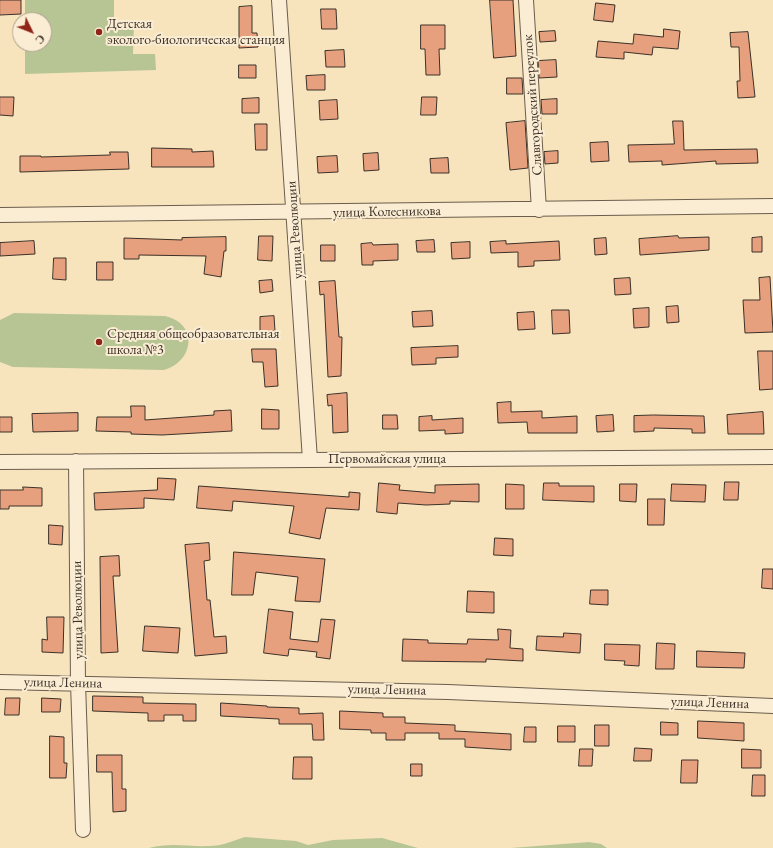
<!DOCTYPE html>
<html>
<head>
<meta charset="utf-8">
<style>
  body { margin:0 }
  #map { position:relative; width:773px; height:848px; overflow:hidden; background:#f7e4bc; font-family:"EB Garamond",serif }
  canvas { display:block }
  .north { position:absolute; left:12px; top:12px; width:40px; height:40px; box-sizing:border-box; background:#faedd3; border:1px solid #aea18f; border-radius:50%; rotate:133deg; font-size:11px; font-weight:700; line-height:16px; text-align:center; color:#3c3028 }
  .north::after { content:''; display:block; margin:auto; width:14px; height:18px; background:#8f2418; clip-path:polygon(50% 0,100% 100%,50% 72%,0 100%) }
</style>
</head>
<body>
<div id="map">
<canvas width="773" height="848"></canvas>
<div class="north">С</div>
</div>
<script>
const context = document.querySelector('canvas').getContext('2d');
context.lineJoin = 'round';
function fillPath(path, color) {
  context.fillStyle = color;
  context.fill(path, 'evenodd');
}
function stroke(path, color, width, dash) {
  context.strokeStyle = color;
  context.lineWidth = width;
  context.lineCap = dash ? 'butt' : 'round';
  context.setLineDash(dash || []);
  context.stroke(path);
}
function drawText(font, color, halo, rows, align = 'center') {
  context.font = font + ' "EB Garamond",serif';
  context.lineWidth = 4;
  context.setLineDash([]);
  context.textBaseline = 'middle';
  context.strokeStyle = halo;
  context.fillStyle = color;
  for (const [text, x, y, turn = 0] of rows) {
    context.save();
    context.translate(x, y);
    context.rotate((+turn || 0) * Math.PI / 180);
    context.textAlign = isNaN(turn) ? turn : align;
    if (halo) context.strokeText(text, 0, 0);
    context.fillText(text, 0, 0);
    context.restore();
  }
}
const green = new Path2D(`
  M 25,0 L 114,0 L 114,23 L 134,24 L 133,54 L 155,54 L 156,70 L 25,74 L 25,44 L 44,44 L 44,20 L 25,20 Z
  M 14,313 L 165,316 C 198,323 195,361 164,370 L 13,367 L 0,362 L 0,320 Z
  M 245,837 L 296,841 L 308,845 L 333,840 L 382,838 L 418,848 L 149,848 C 172,842 187,847 209,846 C 222,846 233,841 245,837 Z
  M 589,842 L 601,844 L 607,848 L 511,848 Z`);
const building = new Path2D(`
  M 0,0 L 21,0 L 21,14 L 0,15 Z
  M 490,0 L 513,0 L 516,56 L 494,58 Z
  M 596,3 L 615,5 L 613,22 L 594,20 Z
  M 252,6 L 252,33 L 257,33 L 258,47 L 239,48 L 239,7 Z
  M 321,9 L 336,9 L 337,29 L 322,29 Z
  M 421,25 L 445,25 L 445,49 L 439,49 L 440,75 L 426,75 L 425,49 L 421,49 Z
  M 664,29 L 680,31 L 678,49 L 653,47 L 652,55 L 624,52 L 624,59 L 596,57 L 598,41 L 633,44 L 634,34 L 663,37 Z
  M 555,31 L 556,41 L 540,42 L 539,32 Z
  M 748,32 L 755,97 L 738,98 L 737,81 L 740,81 L 739,47 L 731,47 L 730,33 Z
  M 344,50 L 345,67 L 326,67 L 325,51 Z
  M 556,60 L 557,77 L 539,78 L 538,61 Z
  M 239,65 L 256,65 L 256,78 L 239,78 Z
  M 325,75 L 325,90 L 307,90 L 306,76 Z
  M 507,78 L 522,78 L 523,94 L 507,94 Z
  M 0,97 L 14,97 L 13,116 L 0,115 Z
  M 422,97 L 437,97 L 436,115 L 421,115 Z
  M 259,98 L 259,113 L 242,113 L 242,99 Z
  M 557,99 L 557,114 L 542,114 L 541,100 Z
  M 337,100 L 338,119 L 320,120 L 319,101 Z
  M 525,121 L 528,168 L 510,170 L 506,123 Z
  M 673,121 L 683,121 L 684,150 L 757,149 L 758,163 L 716,164 L 716,161 L 662,165 L 662,161 L 629,162 L 628,145 L 674,144 Z
  M 255,124 L 267,124 L 267,150 L 256,150 Z
  M 608,142 L 609,161 L 591,162 L 590,143 Z
  M 152,148 L 192,149 L 192,152 L 213,151 L 214,167 L 152,167 Z
  M 558,151 L 558,163 L 545,164 L 544,152 Z
  M 110,152 L 128,152 L 129,169 L 20,172 L 20,156 L 41,156 L 41,157 L 110,155 Z
  M 378,153 L 379,170 L 364,171 L 363,154 Z
  M 337,156 L 338,172 L 318,173 L 317,157 Z
  M 448,158 L 449,173 L 431,173 L 430,159 Z
  M 259,236 L 273,236 L 272,261 L 258,260 Z
  M 678,236 L 679,238 L 709,237 L 709,250 L 640,255 L 639,239 Z
  M 226,237 L 226,251 L 224,251 L 221,277 L 204,274 L 206,256 L 139,255 L 139,259 L 124,259 L 124,238 L 182,240 L 182,238 Z
  M 762,237 L 762,252 L 752,252 L 752,238 Z
  M 606,238 L 607,254 L 595,255 L 594,239 Z
  M 434,240 L 435,252 L 417,252 L 416,241 Z
  M 34,241 L 35,254 L 0,256 L 0,243 Z
  M 506,241 L 506,244 L 559,241 L 560,260 L 534,261 L 534,266 L 518,267 L 518,252 L 491,253 L 490,242 Z
  M 470,242 L 470,258 L 452,259 L 451,243 Z
  M 372,243 L 373,245 L 398,244 L 398,260 L 373,261 L 373,265 L 362,265 L 361,244 Z
  M 321,245 L 335,245 L 335,261 L 321,261 Z
  M 54,258 L 66,258 L 66,280 L 53,279 Z
  M 97,262 L 113,262 L 113,280 L 97,280 Z
  M 770,277 L 773,332 L 745,333 L 743,300 L 760,300 L 759,278 Z
  M 630,278 L 631,294 L 615,295 L 614,279 Z
  M 272,280 L 273,291 L 260,293 L 259,281 Z
  M 335,281 L 339,337 L 342,337 L 341,376 L 328,377 L 324,294 L 320,295 L 319,282 Z
  M 678,306 L 679,322 L 667,323 L 666,307 Z
  M 649,308 L 649,327 L 634,328 L 633,309 Z
  M 552,310 L 569,310 L 570,333 L 553,334 Z
  M 432,311 L 433,326 L 413,327 L 412,312 Z
  M 534,312 L 535,329 L 518,330 L 517,313 Z
  M 274,316 L 275,331 L 260,332 L 260,317 Z
  M 458,346 L 458,357 L 436,358 L 436,364 L 412,365 L 411,348 Z
  M 252,349 L 276,349 L 278,386 L 265,387 L 263,362 L 253,362 Z
  M 758,351 L 773,351 L 773,389 L 760,390 Z
  M 347,393 L 348,432 L 333,433 L 332,405 L 328,406 L 327,395 Z
  M 511,402 L 511,412 L 542,411 L 542,418 L 577,416 L 577,433 L 528,433 L 527,422 L 498,423 L 497,403 Z
  M 131,406 L 145,406 L 145,420 L 214,415 L 214,411 L 231,410 L 232,431 L 162,435 L 131,434 L 131,432 L 96,431 L 97,417 L 131,417 Z
  M 262,409 L 279,410 L 279,429 L 262,429 Z
  M 763,412 L 764,434 L 728,434 L 727,415 Z
  M 78,413 L 78,431 L 33,432 L 32,414 Z
  M 383,415 L 397,415 L 398,429 L 383,429 Z
  M 613,415 L 614,431 L 597,432 L 596,416 Z
  M 654,415 L 704,416 L 705,433 L 692,433 L 692,429 L 654,428 L 654,431 L 634,432 L 634,416 Z
  M 432,416 L 432,420 L 463,418 L 463,433 L 445,434 L 445,430 L 419,431 L 419,417 Z
  M 0,417 L 12,417 L 12,432 L 0,432 Z
  M 158,478 L 176,479 L 174,500 L 144,498 L 144,508 L 95,510 L 94,493 L 157,490 Z
  M 725,482 L 739,482 L 738,500 L 724,500 Z
  M 379,483 L 400,485 L 399,490 L 435,493 L 435,485 L 479,484 L 479,502 L 450,501 L 450,504 L 426,505 L 398,503 L 397,514 L 377,512 Z
  M 544,483 L 559,483 L 559,486 L 594,486 L 594,502 L 543,500 Z
  M 506,484 L 524,485 L 524,509 L 506,509 Z
  M 620,484 L 637,484 L 636,502 L 620,501 Z
  M 672,484 L 706,485 L 705,502 L 671,501 Z
  M 199,486 L 349,497 L 349,492 L 360,493 L 359,510 L 326,508 L 320,539 L 289,533 L 294,506 L 233,501 L 232,511 L 197,508 Z
  M 23,487 L 42,488 L 42,506 L 9,506 L 9,509 L 0,509 L 0,490 L 23,490 Z
  M 648,499 L 665,499 L 664,525 L 648,525 Z
  M 49,525 L 63,526 L 62,545 L 49,544 Z
  M 495,538 L 513,539 L 513,556 L 494,555 Z
  M 209,543 L 210,560 L 204,561 L 207,600 L 210,600 L 214,637 L 226,636 L 227,653 L 195,656 L 185,545 Z
  M 234,552 L 325,559 L 320,602 L 295,601 L 298,577 L 256,572 L 253,595 L 232,595 Z
  M 119,556 L 120,576 L 113,576 L 118,652 L 101,653 L 100,557 Z
  M 763,569 L 773,569 L 773,589 L 762,588 Z
  M 591,590 L 608,590 L 608,605 L 590,604 Z
  M 468,591 L 494,592 L 494,613 L 467,612 Z
  M 269,609 L 293,612 L 290,639 L 318,642 L 321,619 L 335,620 L 330,659 L 316,657 L 317,652 L 289,649 L 288,656 L 264,653 Z
  M 47,617 L 64,617 L 63,653 L 42,652 L 42,639 L 47,640 Z
  M 145,626 L 180,628 L 178,653 L 143,651 Z
  M 498,629 L 511,630 L 510,648 L 523,649 L 523,661 L 486,659 L 486,662 L 402,661 L 403,639 L 428,640 L 428,643 L 467,644 L 468,639 L 498,640 Z
  M 564,633 L 581,634 L 580,653 L 536,650 L 537,636 L 563,637 Z
  M 657,643 L 675,644 L 674,669 L 656,669 Z
  M 605,644 L 640,645 L 639,666 L 624,665 L 625,661 L 605,660 Z
  M 697,651 L 745,653 L 744,668 L 697,667 Z
  M 93,696 L 143,697 L 143,703 L 196,704 L 196,721 L 183,721 L 183,715 L 164,715 L 164,721 L 148,721 L 148,713 L 93,711 Z
  M 6,698 L 20,698 L 19,715 L 5,715 Z
  M 42,698 L 61,699 L 60,712 L 42,712 Z
  M 221,703 L 267,706 L 267,707 L 299,708 L 299,714 L 323,713 L 324,740 L 313,740 L 312,724 L 279,724 L 279,719 L 221,716 Z
  M 340,711 L 383,713 L 383,717 L 405,717 L 405,723 L 455,725 L 455,731 L 511,734 L 511,750 L 465,747 L 465,739 L 439,739 L 439,733 L 405,733 L 405,740 L 386,740 L 386,733 L 371,733 L 371,730 L 340,729 Z
  M 698,721 L 744,723 L 744,741 L 698,738 Z
  M 661,722 L 678,723 L 678,735 L 661,735 Z
  M 595,725 L 609,725 L 609,746 L 595,746 Z
  M 558,726 L 575,726 L 575,742 L 558,742 Z
  M 525,727 L 536,727 L 536,742 L 524,742 Z
  M 50,736 L 64,737 L 64,763 L 67,763 L 66,778 L 50,778 Z
  M 635,748 L 652,749 L 651,761 L 634,761 Z
  M 580,749 L 593,749 L 592,766 L 579,766 Z
  M 742,749 L 761,750 L 761,768 L 742,768 Z
  M 97,755 L 122,755 L 122,789 L 126,789 L 126,811 L 113,812 L 112,772 L 97,772 Z
  M 294,757 L 312,757 L 312,779 L 293,779 Z
  M 682,760 L 698,760 L 697,783 L 681,783 Z
  M 411,764 L 422,764 L 422,776 L 411,776 Z
  M 753,775 L 765,775 L 765,796 L 752,796 Z`);
const minor = new Path2D(`
  M 279,0 L 310,460
  M 526,0 L 539,210
  M 0,215 L 773,206
  M 76,461 L 78,683 L 83,830
  M 0,462 L 773,457
  M 0,682 L 448,692 L 773,706`);
const markers = [
  [99,32,4,"#8f2418"],
  [99,342,4,"#8f2418"]
];
const poiNames = [
  ["Детская",107,24],
  ["эколого-биологическая станция",107,40],
  ["Средняя общеобразовательная",107,334],
  ["школа №3",107,350]
];
const streetNames = [
  ["Славгородский переулок",533,105,-94],
  ["улица Колесникова",387,212,-1],
  ["улица Революции",295,230,-94],
  ["Первомайская улица",387,459],
  ["улица Революции",78,610,-91],
  ["улица Ленина",63,683,1],
  ["улица Ленина",387,690,1],
  ["улица Ленина",710,703,2]
];
fillPath(green, '#b7c595');
fillPath(building, '#e6a07e');
stroke(building, '#3c3028', 1);
stroke(minor, '#6b5d4d', 16);
stroke(minor, '#faedd3', 14);
for (const [x, y, r, color] of markers) {
  const dot = new Path2D();
  dot.arc(x, y, r, 0, 2 * Math.PI);
  context.fillStyle = color;
  context.fill(dot);
  stroke(dot, '#faedd3', 1.5);
}
drawText('14px', '#3c3028', '#faedd3', poiNames, 'left');
drawText('14px', '#3c3028', '#faedd3', streetNames);
</script>
</body>
</html>
